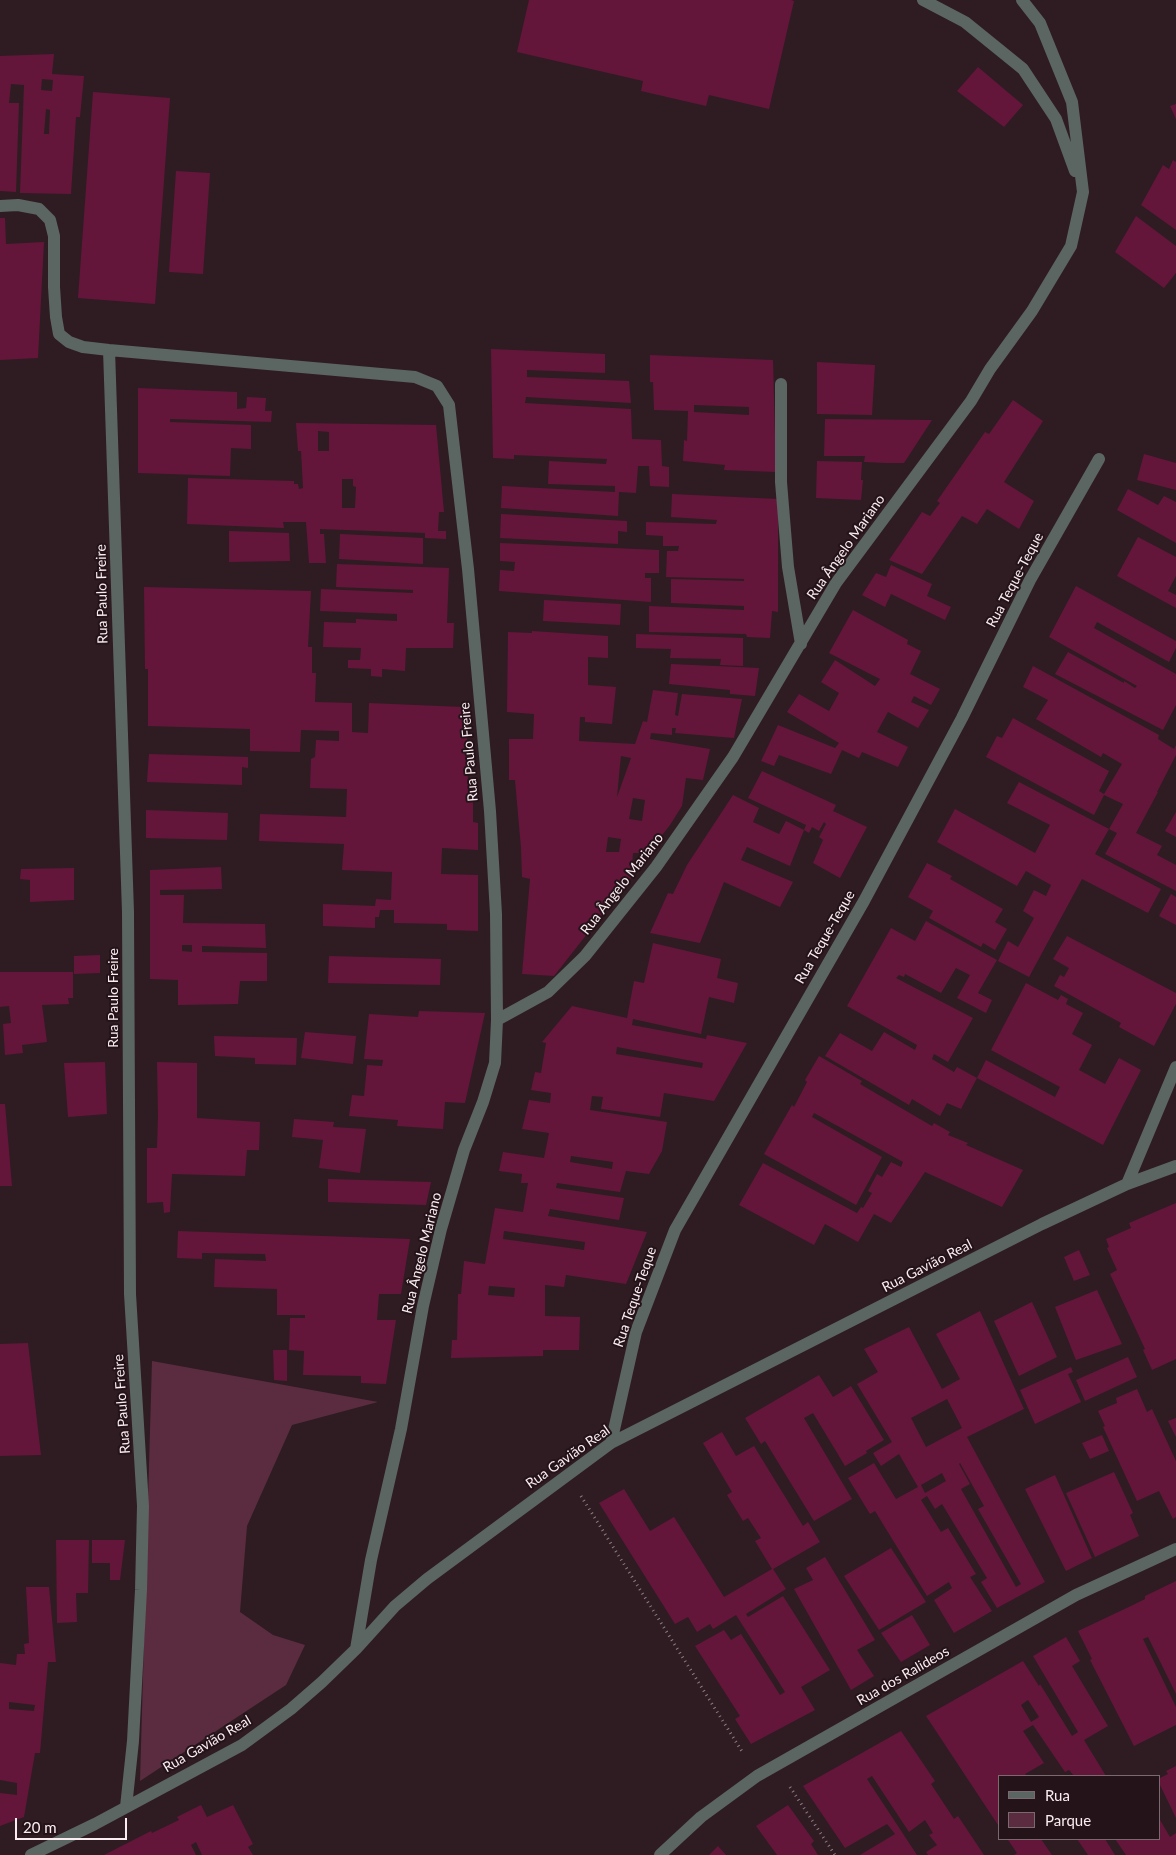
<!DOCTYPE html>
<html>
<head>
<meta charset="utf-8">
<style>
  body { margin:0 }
  #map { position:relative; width:1176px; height:1855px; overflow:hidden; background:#2e1c22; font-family:Lato,sans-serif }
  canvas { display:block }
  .legend { position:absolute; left:998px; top:1775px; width:162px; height:65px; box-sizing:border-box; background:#241319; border:1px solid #7a6a6f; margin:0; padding:6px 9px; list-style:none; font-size:15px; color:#faedf1 }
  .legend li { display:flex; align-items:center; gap:10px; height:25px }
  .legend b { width:25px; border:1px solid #7a6a6f }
  .scale { position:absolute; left:15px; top:1818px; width:112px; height:22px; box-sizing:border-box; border:2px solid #faedf1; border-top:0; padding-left:6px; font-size:15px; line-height:18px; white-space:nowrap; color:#faedf1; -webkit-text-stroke:4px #241319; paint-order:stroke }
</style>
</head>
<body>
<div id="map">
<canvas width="1176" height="1855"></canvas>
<ul class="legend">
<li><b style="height:6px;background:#5b6561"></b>Rua</li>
<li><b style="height:14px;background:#5b2c3f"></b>Parque</li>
</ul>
<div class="scale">20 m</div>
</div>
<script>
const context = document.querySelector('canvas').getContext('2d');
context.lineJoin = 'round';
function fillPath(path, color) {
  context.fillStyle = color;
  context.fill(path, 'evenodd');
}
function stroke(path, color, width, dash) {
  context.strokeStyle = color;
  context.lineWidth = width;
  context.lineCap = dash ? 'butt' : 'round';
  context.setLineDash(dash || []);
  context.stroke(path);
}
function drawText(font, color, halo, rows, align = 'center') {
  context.font = font + ' Lato,sans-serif';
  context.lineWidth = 4;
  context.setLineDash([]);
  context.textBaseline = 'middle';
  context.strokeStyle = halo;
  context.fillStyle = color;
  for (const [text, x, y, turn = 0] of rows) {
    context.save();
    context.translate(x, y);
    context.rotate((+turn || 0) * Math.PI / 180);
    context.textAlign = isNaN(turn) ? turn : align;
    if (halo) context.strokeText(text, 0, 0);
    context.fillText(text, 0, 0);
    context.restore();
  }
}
const green = new Path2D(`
  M 152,1361 L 378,1402 L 292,1425 L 247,1526 L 240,1612 L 273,1635 L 305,1645 L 286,1685 L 140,1781 Z`);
const building = new Path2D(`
  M 529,0 L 791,0 L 794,1 L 769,109 L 709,95 L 706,106 L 641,91 L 643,81 L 517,52 Z
  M 54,54 L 52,74 L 84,76 L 80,117 L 76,117 L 71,194 L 20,193 L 24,85 L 11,84 L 9,103 L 19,103 L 16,192 L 0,191 L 0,56 ZM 42,79 L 53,80 L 52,91 L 41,90 ZM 46,109 L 50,110 L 49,134 L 44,134 Z
  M 978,67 L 1023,105 L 1004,127 L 957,91 Z
  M 93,92 L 170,98 L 155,304 L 78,298 Z
  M 1176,104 L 1176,119 L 1170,106 Z
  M 1173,160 L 1176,162 L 1176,230 L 1141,205 L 1163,165 L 1169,169 Z
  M 176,171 L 210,173 L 203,274 L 169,272 Z
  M 1136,216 L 1176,246 L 1176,273 L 1164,288 L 1115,252 Z
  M 0,218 L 5,218 L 6,244 L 44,242 L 38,358 L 0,360 Z
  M 491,349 L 605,354 L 605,373 L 527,370 L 527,377 L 629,381 L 631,403 L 526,397 L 525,403 L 631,409 L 632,439 L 661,440 L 662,466 L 669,467 L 669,487 L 650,486 L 649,466 L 638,466 L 636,493 L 619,492 L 618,516 L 501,508 L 502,486 L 615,492 L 615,486 L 548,484 L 549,461 L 606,464 L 607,459 L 514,455 L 514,459 L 493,458 Z
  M 650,355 L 773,360 L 776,472 L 724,470 L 725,465 L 683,461 L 684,440 L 687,441 L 688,411 L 654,410 L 653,382 L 650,382 ZM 694,405 L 749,407 L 749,415 L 694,412 Z
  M 817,362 L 875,365 L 872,415 L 817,414 Z
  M 138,388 L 237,392 L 237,409 L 246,408 L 247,397 L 266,398 L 265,411 L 272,411 L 271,422 L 170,419 L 170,422 L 251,425 L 251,449 L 231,448 L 230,476 L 138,473 Z
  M 1013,400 L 1043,421 L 1004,482 L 1034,501 L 1019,529 L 987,509 L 977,524 L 962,516 L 922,574 L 889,560 L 922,512 L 930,516 L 940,503 L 937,501 L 985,432 L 989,434 Z
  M 825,419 L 932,420 L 904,463 L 886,463 L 864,462 L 865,456 L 824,456 Z
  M 296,423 L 436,425 L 444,512 L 439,512 L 438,531 L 446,531 L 446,539 L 425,538 L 425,533 L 320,529 L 320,534 L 324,534 L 326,563 L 309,563 L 306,522 L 283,522 L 284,528 L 187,524 L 188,478 L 294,481 L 294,484 L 298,484 L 299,489 L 303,488 L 301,451 L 298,451 ZM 318,431 L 329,432 L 329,451 L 318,451 ZM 342,479 L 353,479 L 353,486 L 356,487 L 355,508 L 342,508 Z
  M 1144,454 L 1176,463 L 1176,490 L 1137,480 Z
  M 817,461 L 862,462 L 861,480 L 863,480 L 861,500 L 816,498 Z
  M 1128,489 L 1158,505 L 1164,496 L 1176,502 L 1176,543 L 1117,510 Z
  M 672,494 L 778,499 L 778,612 L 772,611 L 770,638 L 747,637 L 746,634 L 649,632 L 649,606 L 744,610 L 744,606 L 671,603 L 671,579 L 744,581 L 744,579 L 666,577 L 667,551 L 678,551 L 679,546 L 663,546 L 663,536 L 646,535 L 646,522 L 716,524 L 717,520 L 671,517 Z
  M 501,514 L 627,521 L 627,532 L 618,531 L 618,544 L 500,538 Z
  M 229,531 L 289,533 L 290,561 L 229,562 Z
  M 340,534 L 423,538 L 423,564 L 339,559 Z
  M 1138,537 L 1176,557 L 1176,576 L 1168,591 L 1176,595 L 1176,608 L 1117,576 Z
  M 500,543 L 659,550 L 659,573 L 645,573 L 645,578 L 651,578 L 651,602 L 499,591 L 500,570 L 514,571 L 515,562 L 500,561 Z
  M 337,564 L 449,568 L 447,623 L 454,623 L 453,648 L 406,648 L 405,671 L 382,669 L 382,677 L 371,676 L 371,669 L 348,668 L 348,660 L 360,660 L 361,648 L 323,647 L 324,622 L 356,623 L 356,619 L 397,621 L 397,614 L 320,611 L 321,589 L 413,593 L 413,590 L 336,587 Z
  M 891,565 L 932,584 L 927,596 L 951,607 L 945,620 L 891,594 L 885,607 L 862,595 L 876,573 L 886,577 Z
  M 1076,586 L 1176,641 L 1176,648 L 1169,662 L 1097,622 L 1094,628 L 1176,674 L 1176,705 L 1163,730 L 1055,674 L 1068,652 L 1124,683 L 1124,681 L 1135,688 L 1137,686 L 1049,637 Z
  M 144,587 L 311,591 L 308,647 L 312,647 L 312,673 L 316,673 L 315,702 L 352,703 L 352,732 L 368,733 L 369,703 L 462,707 L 467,736 L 468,792 L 473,792 L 473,822 L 478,823 L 478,850 L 442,848 L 441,874 L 478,875 L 478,931 L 447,930 L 447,924 L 394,923 L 394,910 L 380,910 L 379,917 L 375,917 L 375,928 L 323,926 L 323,904 L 375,906 L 376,899 L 391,900 L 392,872 L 342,870 L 344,844 L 259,841 L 260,814 L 346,817 L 347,789 L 310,788 L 311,759 L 315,757 L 316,740 L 339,741 L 339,731 L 301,730 L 300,752 L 250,751 L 250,729 L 148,726 L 148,669 L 145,669 Z
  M 544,600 L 621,604 L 620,625 L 543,621 Z
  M 853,610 L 908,640 L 907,644 L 921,651 L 910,674 L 940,689 L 931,705 L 914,696 L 911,702 L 929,710 L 918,728 L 888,712 L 877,732 L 908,747 L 898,767 L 862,752 L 859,758 L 842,750 L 831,774 L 779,755 L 774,766 L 761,761 L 778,725 L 835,748 L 839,743 L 787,712 L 799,694 L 829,711 L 839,693 L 821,682 L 835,660 L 875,686 L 880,679 L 829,653 Z
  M 532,631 L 608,636 L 608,658 L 588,657 L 588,685 L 616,687 L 612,724 L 585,722 L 585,717 L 580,717 L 579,741 L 635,744 L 643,721 L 647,722 L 653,690 L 678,693 L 675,715 L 678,716 L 682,694 L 742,699 L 734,738 L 675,733 L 676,728 L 672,728 L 672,735 L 651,733 L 650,739 L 710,749 L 703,780 L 686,778 L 682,806 L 670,825 L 648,853 L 633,853 L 631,878 L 554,976 L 522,974 L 530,879 L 522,877 L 521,848 L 515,780 L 509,780 L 509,739 L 533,739 L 534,714 L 507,712 L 508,632 L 532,633 ZM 621,756 L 631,758 L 617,797 L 620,765 ZM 633,798 L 645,800 L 642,821 L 629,819 ZM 608,837 L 621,839 L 619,852 L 606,852 Z
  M 636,634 L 743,638 L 743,666 L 720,665 L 721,659 L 670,658 L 671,649 L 636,648 Z
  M 671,664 L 759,668 L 755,696 L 730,694 L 730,690 L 669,684 Z
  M 1033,666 L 1159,735 L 1158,739 L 1174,749 L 1176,745 L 1176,755 L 1157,792 L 1158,792 L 1136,833 L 1162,846 L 1157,855 L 1176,865 L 1176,891 L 1105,854 L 1117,833 L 1109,829 L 1123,804 L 1104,795 L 1094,815 L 986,757 L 997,736 L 1002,738 L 1013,718 L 1109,771 L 1099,791 L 1104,794 L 1122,764 L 1103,753 L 1101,757 L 1036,719 L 1048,700 L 1023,687 Z
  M 149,754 L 248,757 L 248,768 L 242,767 L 242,785 L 147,782 Z
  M 762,771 L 836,805 L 833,811 L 867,827 L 840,878 L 813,863 L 823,840 L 819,837 L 826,824 L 824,822 L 819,831 L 812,827 L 809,833 L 804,830 L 806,825 L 748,798 Z
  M 1019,782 L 1109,829 L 1095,854 L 1161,889 L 1148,913 L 1082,879 L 1029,977 L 998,961 L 1008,941 L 1018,947 L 1034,918 L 1023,911 L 1034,890 L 1046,896 L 1051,885 L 1026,871 L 1017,886 L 937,842 L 955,809 L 1035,853 L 1050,825 L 1007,803 Z
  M 733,795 L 759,808 L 753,822 L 779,834 L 786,821 L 804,830 L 790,866 L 747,847 L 741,860 L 793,882 L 780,907 L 724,882 L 700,943 L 650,933 L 668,893 L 673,894 L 687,865 Z
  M 146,810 L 228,813 L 227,840 L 146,838 Z
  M 1176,812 L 1176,837 L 1165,831 Z
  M 927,863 L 952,876 L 950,879 L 1003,909 L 995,922 L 1007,929 L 995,950 L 983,943 L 981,947 L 929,918 L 933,911 L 908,897 Z
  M 221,867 L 222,889 L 160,890 L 160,895 L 184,895 L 183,923 L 265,924 L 266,948 L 202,946 L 202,952 L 267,953 L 267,981 L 240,981 L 238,1004 L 178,1005 L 178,980 L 150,979 L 150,870 ZM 182,945 L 192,945 L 192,952 L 182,951 Z
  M 74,868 L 74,900 L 30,902 L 30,880 L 20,879 L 21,869 Z
  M 1171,894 L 1176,897 L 1176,925 L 1159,916 Z
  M 926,921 L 997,960 L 978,993 L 992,1000 L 986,1013 L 957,998 L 970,975 L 956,968 L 941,993 L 905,974 L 904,977 L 899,975 L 896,978 L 973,1018 L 948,1062 L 934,1054 L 932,1059 L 954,1072 L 957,1067 L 977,1078 L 961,1109 L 947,1103 L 940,1116 L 912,1099 L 909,1105 L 825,1056 L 840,1033 L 872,1051 L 884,1032 L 915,1050 L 917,1045 L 847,1006 L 891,928 L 915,941 Z
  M 1067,936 L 1176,993 L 1176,1004 L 1154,1046 L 1119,1027 L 1121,1023 L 1054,986 L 1060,975 L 1064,977 L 1069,968 L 1053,959 Z
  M 653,943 L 721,959 L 717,978 L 738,983 L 734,1003 L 709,997 L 701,1034 L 633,1019 L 632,1025 L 706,1039 L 707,1035 L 747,1043 L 714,1101 L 664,1093 L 660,1117 L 601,1109 L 603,1097 L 592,1096 L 590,1110 L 667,1122 L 662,1151 L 649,1174 L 626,1171 L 620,1192 L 557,1183 L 556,1188 L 624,1198 L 619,1220 L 550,1209 L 548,1216 L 647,1232 L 626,1284 L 566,1275 L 564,1287 L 545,1285 L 545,1316 L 580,1317 L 579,1350 L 543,1350 L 543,1356 L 451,1358 L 452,1340 L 457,1340 L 458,1294 L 461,1294 L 464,1261 L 485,1264 L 495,1208 L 523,1212 L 528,1183 L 521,1183 L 522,1174 L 499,1171 L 503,1152 L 544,1158 L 549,1133 L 522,1129 L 529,1100 L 550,1103 L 551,1093 L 531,1090 L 535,1072 L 541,1073 L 546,1043 L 542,1042 L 572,1006 L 627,1018 L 634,981 L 644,983 ZM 617,1047 L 703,1063 L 702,1068 L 616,1054 ZM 571,1156 L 613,1162 L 612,1169 L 570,1162 ZM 504,1231 L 585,1242 L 584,1250 L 503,1239 ZM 489,1286 L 515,1288 L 514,1297 L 488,1295 Z
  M 100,955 L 100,973 L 74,974 L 74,956 Z
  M 329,956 L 441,959 L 440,985 L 328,983 Z
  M 0,972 L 73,972 L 73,998 L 68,998 L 69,1004 L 42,1005 L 47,1042 L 22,1045 L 23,1053 L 5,1055 L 3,1024 L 11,1023 L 9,1006 L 0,1007 Z
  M 1026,983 L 1058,1000 L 1061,995 L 1068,999 L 1066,1004 L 1083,1013 L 1072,1034 L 1092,1045 L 1079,1070 L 1105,1084 L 1119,1058 L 1141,1070 L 1103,1145 L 977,1078 L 986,1060 L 1055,1097 L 1060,1087 L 991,1050 Z
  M 419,1011 L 485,1013 L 465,1103 L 445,1102 L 443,1129 L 397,1126 L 398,1120 L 349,1116 L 352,1095 L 364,1096 L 367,1065 L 382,1066 L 383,1060 L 364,1059 L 369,1014 L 418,1017 Z
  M 305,1032 L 356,1036 L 353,1064 L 301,1058 Z
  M 214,1036 L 297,1038 L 296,1065 L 255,1064 L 255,1058 L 215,1056 Z
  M 819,1056 L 862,1081 L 860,1084 L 932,1126 L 934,1123 L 950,1132 L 948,1135 L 968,1143 L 966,1145 L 1023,1170 L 1002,1207 L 925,1172 L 891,1223 L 874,1214 L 858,1242 L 825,1224 L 814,1245 L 739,1205 L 763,1163 L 857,1213 L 861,1207 L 863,1208 L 872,1193 L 868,1191 L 877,1174 L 882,1177 L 891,1162 L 901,1167 L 903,1162 L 814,1113 L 812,1117 L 882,1157 L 856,1205 L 764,1154 L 792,1105 L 794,1107 L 807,1082 L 805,1080 Z
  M 105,1062 L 107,1114 L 68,1117 L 64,1063 Z
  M 157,1062 L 197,1063 L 197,1118 L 260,1122 L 259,1150 L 247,1150 L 245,1176 L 172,1174 L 170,1212 L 164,1213 L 163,1202 L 147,1203 L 147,1148 L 157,1148 L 158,1116 Z
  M 0,1104 L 5,1104 L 12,1186 L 0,1186 Z
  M 294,1119 L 334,1122 L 333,1127 L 366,1129 L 360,1173 L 319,1168 L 323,1140 L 292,1137 Z
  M 328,1179 L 431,1182 L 426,1205 L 328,1202 Z
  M 1176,1203 L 1176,1359 L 1152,1370 L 1143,1350 L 1145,1349 L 1110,1274 L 1117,1270 L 1107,1248 L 1109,1247 L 1106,1239 L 1131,1228 L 1129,1223 Z
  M 178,1231 L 410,1239 L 401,1294 L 379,1294 L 377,1320 L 396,1320 L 386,1384 L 361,1383 L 361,1376 L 303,1375 L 304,1351 L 289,1350 L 290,1318 L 305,1318 L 305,1315 L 277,1315 L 277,1289 L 214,1287 L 215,1259 L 266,1261 L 265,1254 L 202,1253 L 202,1259 L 177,1258 Z
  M 1079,1250 L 1090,1275 L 1074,1281 L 1064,1257 Z
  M 1097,1290 L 1122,1344 L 1076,1360 L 1055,1307 Z
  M 1032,1302 L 1057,1357 L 1019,1376 L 994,1321 Z
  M 980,1311 L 1024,1409 L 967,1437 L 1045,1582 L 997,1608 L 981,1582 L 987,1578 L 942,1504 L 935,1509 L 927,1496 L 921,1500 L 941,1532 L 948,1528 L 976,1574 L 970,1577 L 992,1611 L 954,1633 L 934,1600 L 952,1588 L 949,1582 L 927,1596 L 875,1511 L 870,1514 L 848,1478 L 874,1463 L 896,1499 L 918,1487 L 899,1454 L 881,1466 L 873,1453 L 892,1442 L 857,1384 L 878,1372 L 864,1349 L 909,1327 L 942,1389 L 960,1379 L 936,1334 ZM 947,1399 L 962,1428 L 926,1447 L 911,1418 ZM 960,1463 L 984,1506 L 978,1509 L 1021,1584 L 1016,1587 L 961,1489 L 970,1484 L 959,1464 ZM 942,1473 L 946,1481 L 925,1493 L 921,1485 Z
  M 28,1343 L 41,1455 L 0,1456 L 0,1344 Z
  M 273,1350 L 287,1350 L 287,1381 L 274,1380 Z
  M 1128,1357 L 1137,1377 L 1085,1401 L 1076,1380 Z
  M 1071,1367 L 1073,1372 L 1068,1374 L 1081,1402 L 1035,1424 L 1020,1390 Z
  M 819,1375 L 833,1397 L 851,1386 L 884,1440 L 866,1451 L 867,1453 L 845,1466 L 813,1413 L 804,1418 L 852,1499 L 814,1521 L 765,1441 L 761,1444 L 745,1418 Z
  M 1137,1389 L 1147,1412 L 1152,1409 L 1176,1461 L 1176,1517 L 1173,1519 L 1159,1491 L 1137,1501 L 1103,1427 L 1105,1426 L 1098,1411 L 1117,1403 L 1116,1398 Z
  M 1176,1418 L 1176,1437 L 1168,1421 Z
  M 722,1432 L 736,1456 L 754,1446 L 803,1526 L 808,1522 L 820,1542 L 773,1569 L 786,1589 L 746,1614 L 748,1617 L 783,1596 L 830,1670 L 801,1687 L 815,1710 L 751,1744 L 735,1719 L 740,1716 L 695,1646 L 724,1630 L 731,1640 L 741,1634 L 780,1695 L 785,1692 L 768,1665 L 736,1615 L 713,1629 L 710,1624 L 697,1632 L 688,1617 L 675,1624 L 599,1503 L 624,1489 L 650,1531 L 674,1517 L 724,1597 L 772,1569 L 755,1541 L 761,1538 L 748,1518 L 743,1521 L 727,1495 L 732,1492 L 703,1443 Z
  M 1102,1435 L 1109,1451 L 1090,1459 L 1082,1443 Z
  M 1114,1472 L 1133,1513 L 1130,1515 L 1139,1536 L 1095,1557 L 1066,1493 Z
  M 1055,1475 L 1092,1558 L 1066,1571 L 1025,1489 Z
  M 56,1540 L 89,1540 L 88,1593 L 76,1593 L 77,1622 L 57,1623 Z
  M 92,1540 L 125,1540 L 120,1580 L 110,1580 L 110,1563 L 92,1563 Z
  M 891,1548 L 926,1602 L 879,1630 L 844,1576 Z
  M 825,1557 L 875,1640 L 857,1650 L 874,1676 L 851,1690 L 794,1589 L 813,1580 L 806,1568 Z
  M 1176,1581 L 1176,1694 L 1148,1637 L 1143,1639 L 1176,1707 L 1176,1725 L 1134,1746 L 1090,1660 L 1092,1659 L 1078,1631 L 1133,1605 L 1145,1599 L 1145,1596 Z
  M 26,1587 L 49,1587 L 56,1662 L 48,1662 L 40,1753 L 35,1753 L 24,1817 L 0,1826 L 0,1793 L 17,1795 L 17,1783 L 0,1780 L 0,1663 L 16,1665 L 17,1654 L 25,1654 L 24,1644 L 29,1643 ZM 9,1702 L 35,1705 L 34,1711 L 9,1709 Z
  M 912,1615 L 930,1645 L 901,1662 L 881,1633 Z
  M 1066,1637 L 1080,1661 L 1072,1666 L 1108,1726 L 1084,1740 L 1106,1776 L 1074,1776 L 1069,1770 L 1065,1772 L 1033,1725 L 1023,1731 L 1044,1763 L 1025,1774 L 1027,1776 L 1000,1776 L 1000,1828 L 926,1716 L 1023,1661 L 1039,1686 L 1040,1684 L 1072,1736 L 1078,1732 L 1033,1656 ZM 1028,1700 L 1039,1717 L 1031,1722 L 1021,1705 Z
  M 901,1731 L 935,1781 L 931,1784 L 954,1819 L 958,1816 L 984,1855 L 928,1855 L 926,1852 L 937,1845 L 929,1835 L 933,1833 L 925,1820 L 909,1832 L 872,1776 L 867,1779 L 917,1855 L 860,1855 L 895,1834 L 887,1824 L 845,1848 L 803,1786 Z
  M 1176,1766 L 1176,1818 L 1160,1785 L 1160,1778 L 1168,1774 L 1166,1771 Z
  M 201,1805 L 207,1817 L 233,1805 L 253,1844 L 248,1847 L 253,1855 L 202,1855 L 196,1842 L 191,1845 L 196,1855 L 104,1855 L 151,1831 L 152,1833 L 179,1820 L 177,1817 Z
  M 788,1805 L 814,1841 L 811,1844 L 818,1855 L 777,1855 L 756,1826 Z
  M 1160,1820 L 1170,1837 L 1176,1833 L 1176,1855 L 1126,1855 L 1115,1839 L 1160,1839 Z
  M 1009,1839 L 1041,1839 L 1052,1855 L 1014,1855 L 1017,1853 L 1008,1840 Z
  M 1077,1839 L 1105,1839 L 1115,1855 L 1088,1855 Z
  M 718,1846 L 726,1855 L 709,1855 Z`);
const path = new Path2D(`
  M 581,1496 L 743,1753
  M 790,1787 L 835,1855`);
const minor = new Path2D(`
  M 923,0 L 965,22 L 1023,69 L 1056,119 L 1075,171
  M 0,206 L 18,205 L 39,209 L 50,220 L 54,236 L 54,287 L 56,317 L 59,334 L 69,342 L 83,347 L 109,350 L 415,377 L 437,386 L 449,405 L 468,569 L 490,811 L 496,914 L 497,1020
  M 109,350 L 128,912 L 130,1294 L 143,1506 L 141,1590 L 133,1741 L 126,1807
  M 781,384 L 781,482 L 788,567 L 801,644
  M 1127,1184 L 1176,1067
  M 611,1443 L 636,1332 L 675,1230 L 864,901 L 962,718 L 1030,580 L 1099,459
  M 356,1649 L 371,1560 L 401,1429 L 423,1306 L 441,1229 L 464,1150 L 483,1102 L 495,1063 L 497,1020 L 548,992 L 585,956 L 656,867 L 733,757 L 836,583 L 971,401 L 990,369 L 1032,311 L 1071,246 L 1083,192 L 1072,102 L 1040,23 L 1022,0
  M 31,1855 L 95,1824 L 242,1745 L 291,1709 L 322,1682 L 356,1649 L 395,1606 L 427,1579 L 611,1443 L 1042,1224 L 1127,1184 L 1176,1166
  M 660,1855 L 701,1817 L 757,1776 L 1076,1595 L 1176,1549`);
const streetNames = [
  ["Rua Ângelo Mariano",846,547,-55],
  ["Rua Teque-Teque",1015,580,-62],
  ["Rua Paulo Freire",102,594,-91],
  ["Rua Paulo Freire",469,752,-95],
  ["Rua Ângelo Mariano",622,884,-52],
  ["Rua Teque-Teque",825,937,-60],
  ["Rua Paulo Freire",113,998,-90],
  ["Rua Ângelo Mariano",422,1253,-76],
  ["Rua Gavião Real",927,1266,-27],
  ["Rua Teque-Teque",635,1297,-71],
  ["Rua Paulo Freire",122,1404,-94],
  ["Rua Gavião Real",568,1457,-35],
  ["Rua dos Ralideos",903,1676,-30],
  ["Rua Gavião Real",207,1744,-30]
];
fillPath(green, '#5b2c3f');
fillPath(building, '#63163a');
stroke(path, '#8e7e84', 3, [1, 4]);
stroke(minor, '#5b6561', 12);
drawText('14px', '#faedf1', '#241319', streetNames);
</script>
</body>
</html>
